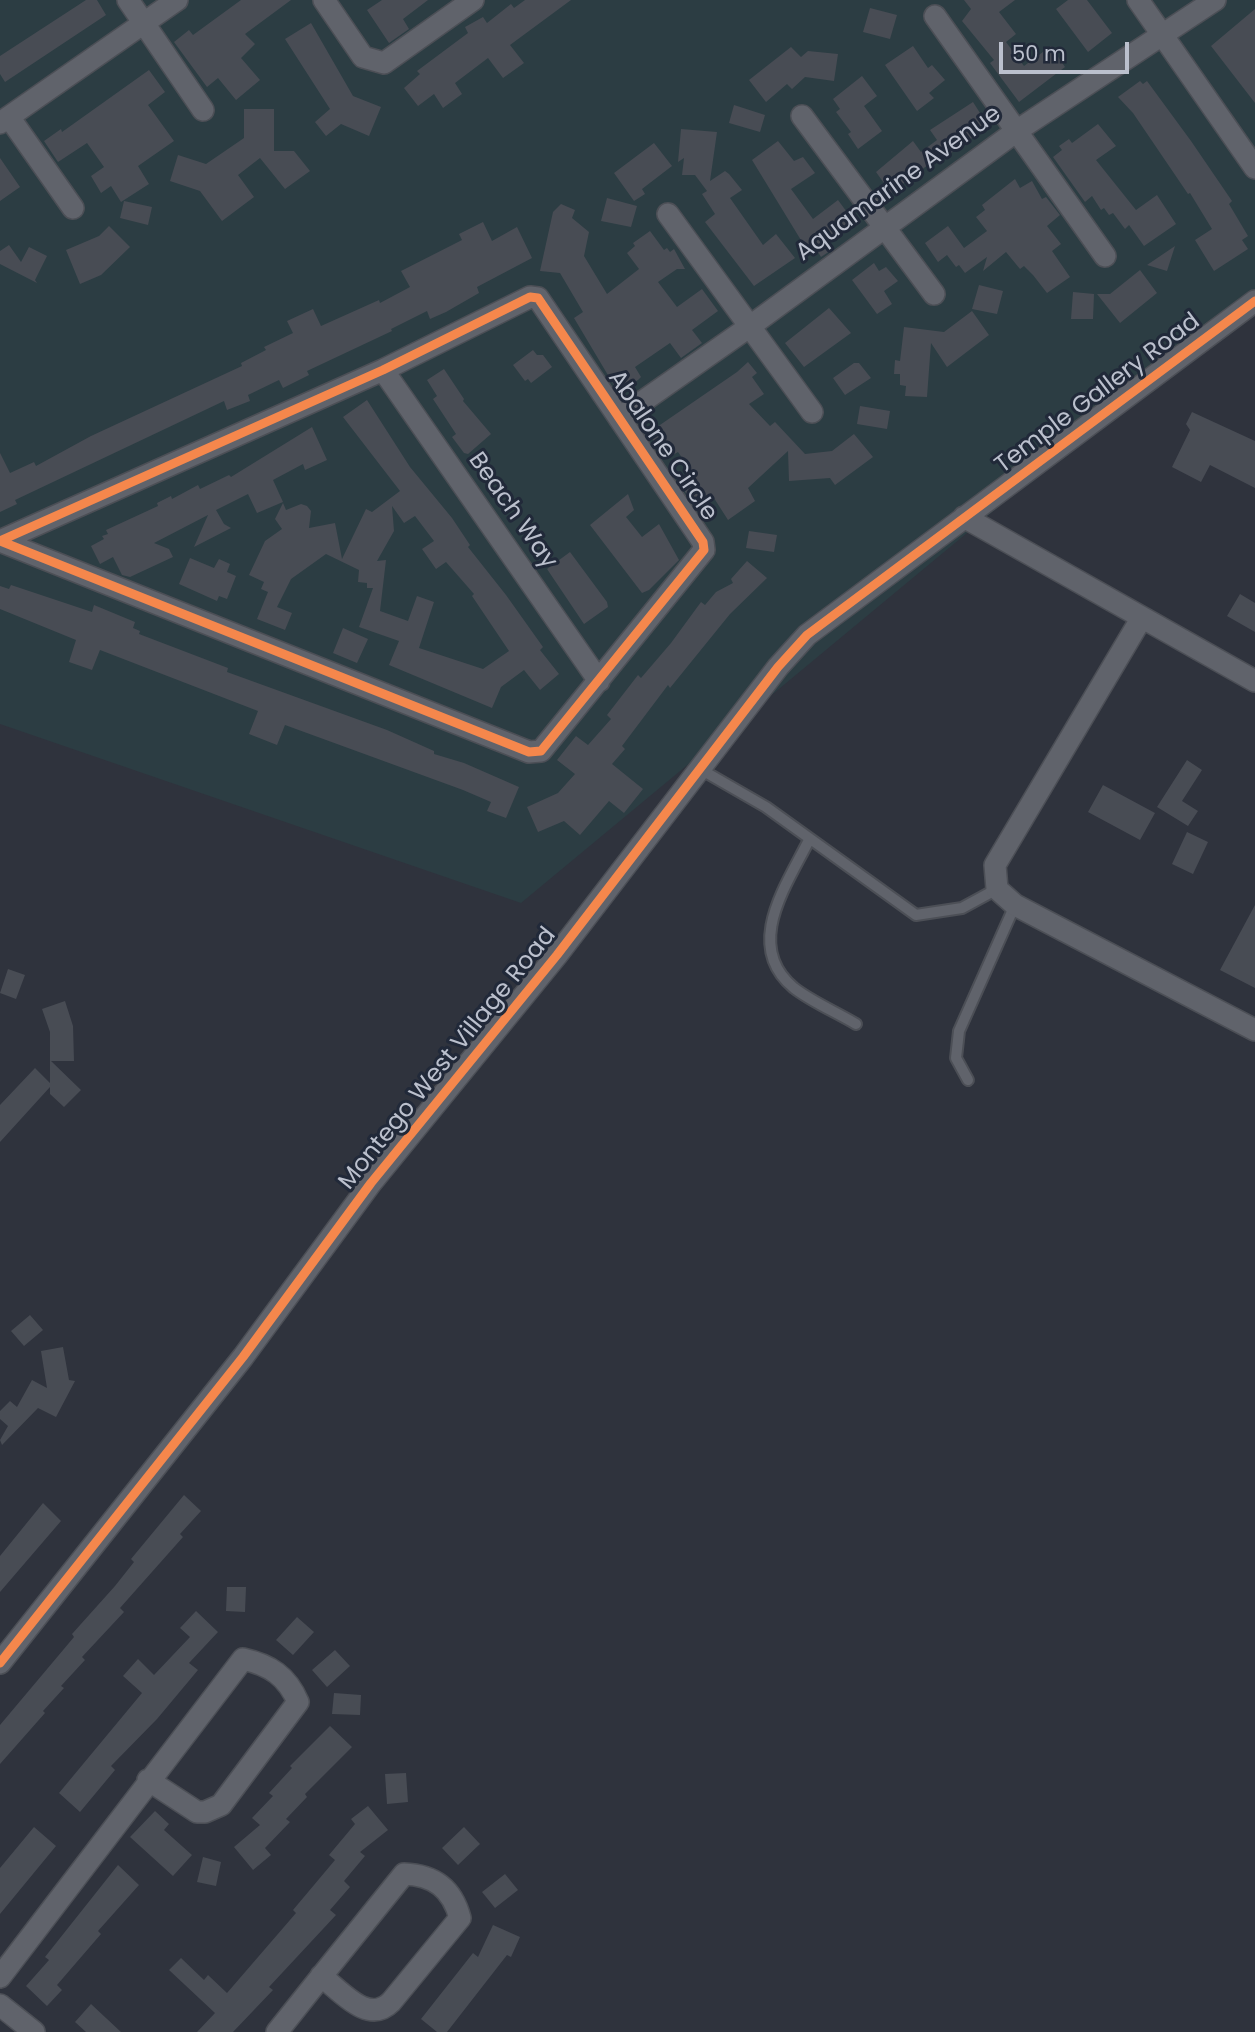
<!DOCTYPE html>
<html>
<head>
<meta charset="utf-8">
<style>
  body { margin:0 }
  #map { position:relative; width:1255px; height:2032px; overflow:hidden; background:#2f333d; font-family:Poppins,sans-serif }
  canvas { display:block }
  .scale { position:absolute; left:999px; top:42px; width:130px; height:32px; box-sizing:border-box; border:4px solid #bbc0cd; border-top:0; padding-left:9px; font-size:21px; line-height:24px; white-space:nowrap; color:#bbc0cd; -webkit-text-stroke:5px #212939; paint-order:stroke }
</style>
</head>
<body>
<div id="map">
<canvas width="1255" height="2032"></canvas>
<div class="scale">50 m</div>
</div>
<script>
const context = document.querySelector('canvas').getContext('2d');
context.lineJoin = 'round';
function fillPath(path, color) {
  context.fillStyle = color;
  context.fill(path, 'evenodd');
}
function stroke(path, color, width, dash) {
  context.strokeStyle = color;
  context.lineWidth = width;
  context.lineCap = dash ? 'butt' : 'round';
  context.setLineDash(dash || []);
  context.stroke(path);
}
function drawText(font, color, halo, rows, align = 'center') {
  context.font = font + ' Poppins,sans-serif';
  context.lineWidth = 6;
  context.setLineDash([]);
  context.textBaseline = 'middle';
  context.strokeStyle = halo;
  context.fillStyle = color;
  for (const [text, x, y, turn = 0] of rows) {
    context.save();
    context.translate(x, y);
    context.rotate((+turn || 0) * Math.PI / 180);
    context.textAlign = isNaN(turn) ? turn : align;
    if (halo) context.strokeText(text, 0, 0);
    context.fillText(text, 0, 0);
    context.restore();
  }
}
const green = new Path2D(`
  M 0,0 L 1255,0 L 1255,294 L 521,903 L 0,724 Z`);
const building = new Path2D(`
  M 86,0 L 97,0 L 106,15 L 5,82 L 0,74 L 0,56 Z
  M 241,0 L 291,0 L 245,34 L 255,44 L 241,58 L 260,80 L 236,100 L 218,78 L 207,87 L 174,42 L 189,30 L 193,35 Z
  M 382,0 L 428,0 L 403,19 L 409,29 L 389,43 L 367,10 Z
  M 525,0 L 571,0 L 510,45 L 524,63 L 503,78 L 488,58 L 455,83 L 462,94 L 443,108 L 434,94 L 418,106 L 404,88 L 420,74 L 417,71 L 468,33 L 465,27 L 483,17 L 487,23 L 511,4 L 514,8 Z
  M 964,0 L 1015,0 L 999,12 L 1016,34 L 1006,42 L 1024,66 L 1051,46 L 1065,67 L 1019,102 L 990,63 L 994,60 L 962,21 L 971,9 Z
  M 1068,0 L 1087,0 L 1112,33 L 1088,52 L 1056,9 Z
  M 870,8 L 897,15 L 890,39 L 863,32 Z
  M 1255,9 L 1255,103 L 1211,46 Z
  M 311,23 L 353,96 L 381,107 L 369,136 L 341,124 L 326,136 L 315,122 L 330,109 L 285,39 Z
  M 913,46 L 928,68 L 932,65 L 945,80 L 929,93 L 934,98 L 917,111 L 885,65 Z
  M 791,47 L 801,57 L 808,51 L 838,54 L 834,81 L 805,77 L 792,89 L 787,84 L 766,102 L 749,80 Z
  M 149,70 L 165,92 L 148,105 L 174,141 L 138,166 L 149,184 L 121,202 L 111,186 L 101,193 L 91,176 L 104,167 L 87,143 L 58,162 L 44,141 L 61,129 L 62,132 Z
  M 862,76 L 877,96 L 864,106 L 882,131 L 858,149 L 848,134 L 851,132 L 836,112 L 840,109 L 833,99 Z
  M 1140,81 L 1143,84 L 1147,81 L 1191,141 L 1232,201 L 1229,204 L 1248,236 L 1242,240 L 1248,249 L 1214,271 L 1195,240 L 1212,229 L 1190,193 L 1188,194 L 1133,113 L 1118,97 Z
  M 973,102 L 987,124 L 977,130 L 979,133 L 944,158 L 941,155 L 891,193 L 876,172 L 913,141 L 921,152 L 937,140 L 930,130 Z
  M 734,105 L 765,115 L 760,132 L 729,123 Z
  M 244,109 L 274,109 L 274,151 L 294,151 L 310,171 L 285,189 L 260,158 L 238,175 L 254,197 L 222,221 L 200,191 L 170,181 L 178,155 L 206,164 L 244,138 Z
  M 1098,124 L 1116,146 L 1096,160 L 1136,210 L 1157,195 L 1176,224 L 1144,246 L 1129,225 L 1125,229 L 1113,213 L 1109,215 L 1104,208 L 1101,210 L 1092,196 L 1085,202 L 1053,157 L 1062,150 L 1059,146 L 1069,139 L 1072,143 Z
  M 681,129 L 717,132 L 710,181 L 725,171 L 729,174 L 742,190 L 730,198 L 763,245 L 776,234 L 795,258 L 754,286 L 705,222 L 715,214 L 702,194 L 707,191 L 695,175 L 682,175 L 684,158 L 678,162 Z
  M 778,141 L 794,161 L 803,157 L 815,173 L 791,189 L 813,219 L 838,200 L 852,219 L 852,222 L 826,238 L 833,249 L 821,257 L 814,246 L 807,250 L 752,160 Z
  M 654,143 L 672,166 L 642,189 L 645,194 L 634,201 L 614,173 Z
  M 0,158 L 20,187 L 0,201 Z
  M 1015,179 L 1020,188 L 1032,181 L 1042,199 L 1046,197 L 1060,215 L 1047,226 L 1061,244 L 1052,251 L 1070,277 L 1047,293 L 1033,275 L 1024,266 L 1020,269 L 1006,252 L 983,271 L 987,257 L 965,273 L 959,265 L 956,267 L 947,255 L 938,262 L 925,243 L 948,226 L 964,248 L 987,231 L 976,217 L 985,210 L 982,205 Z
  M 607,198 L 637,206 L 631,227 L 601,221 Z
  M 124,201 L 152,207 L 148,225 L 120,218 Z
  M 561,204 L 575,210 L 572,218 L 589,232 L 584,256 L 607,294 L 639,269 L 627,253 L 635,246 L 633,243 L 650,231 L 664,250 L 667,248 L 670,252 L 674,249 L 685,269 L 677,269 L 658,282 L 677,307 L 702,289 L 718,311 L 692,330 L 702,343 L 681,358 L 670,343 L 635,367 L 641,377 L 638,380 L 618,392 L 574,318 L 583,312 L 560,273 L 540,271 L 553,212 Z
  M 483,222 L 492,241 L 517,227 L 532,258 L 477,287 L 479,293 L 446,312 L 430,319 L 427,311 L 391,329 L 392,331 L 307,371 L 309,375 L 283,388 L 279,380 L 248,395 L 250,401 L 227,410 L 224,401 L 15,500 L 17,504 L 0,512 L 0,453 L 10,473 L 34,462 L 36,466 L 91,436 L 242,366 L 241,363 L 266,350 L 264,347 L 293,333 L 287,321 L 313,309 L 321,326 L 379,300 L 380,303 L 410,287 L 401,271 L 462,240 L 459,234 Z
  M 109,226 L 130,247 L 101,275 L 80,284 L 66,250 L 99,236 Z
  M 9,245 L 21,262 L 29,247 L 47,256 L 35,280 L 37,283 L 0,264 L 0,251 Z
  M 1175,246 L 1167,271 L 1147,265 Z
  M 874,263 L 879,271 L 886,267 L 898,281 L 884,291 L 892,304 L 877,314 L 852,280 Z
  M 1140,270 L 1157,293 L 1120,323 L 1097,294 L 1110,294 Z
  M 979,285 L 1003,291 L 997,314 L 972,309 Z
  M 1073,292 L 1094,294 L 1093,319 L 1071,319 Z
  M 829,308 L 851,333 L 804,367 L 785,343 Z
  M 972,311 L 989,335 L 947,367 L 931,343 L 927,397 L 905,396 L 906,386 L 900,385 L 900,374 L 894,374 L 895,360 L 900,361 L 904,327 L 944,332 Z
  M 533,350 L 537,355 L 543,355 L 552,367 L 531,383 L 528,379 L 525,381 L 513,365 Z
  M 748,362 L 757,373 L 752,377 L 764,394 L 749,404 L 770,426 L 775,422 L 805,454 L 832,451 L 854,434 L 873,457 L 835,485 L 830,478 L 789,481 L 788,451 L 748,488 L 755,501 L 728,520 L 712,495 L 695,507 L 684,490 L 696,478 L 678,452 L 666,459 L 651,437 L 660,431 L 657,427 L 737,372 Z
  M 854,363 L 859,363 L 871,378 L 845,395 L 833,378 Z
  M 444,369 L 464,399 L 463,401 L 491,434 L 468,454 L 464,453 L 452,437 L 456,434 L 433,399 L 437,396 L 427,380 Z
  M 367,400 L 410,467 L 452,518 L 470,545 L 468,547 L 506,595 L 543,647 L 540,650 L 559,674 L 540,690 L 524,670 L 501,687 L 492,708 L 389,665 L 399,641 L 359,627 L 373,588 L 367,588 L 367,583 L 358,582 L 359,570 L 326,554 L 291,579 L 277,607 L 292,613 L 285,630 L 257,619 L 268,592 L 261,589 L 264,582 L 249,575 L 265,541 L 282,529 L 275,519 L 283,503 L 286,510 L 301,504 L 307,506 L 311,511 L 309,528 L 335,523 L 342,559 L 366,509 L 372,512 L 400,491 L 343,417 ZM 392,506 L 404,523 L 415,516 L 434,541 L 422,549 L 436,569 L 446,562 L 474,594 L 472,596 L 509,651 L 483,669 L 419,648 L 434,602 L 417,596 L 408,621 L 380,611 L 386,560 L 377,561 L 394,531 Z
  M 860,406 L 890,411 L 887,429 L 857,424 Z
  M 1192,412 L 1255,441 L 1255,488 L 1210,465 L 1201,482 L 1172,467 L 1190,430 L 1186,424 Z
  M 312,427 L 327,460 L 305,470 L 303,464 L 273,480 L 283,502 L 257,513 L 248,494 L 216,510 L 224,524 L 231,528 L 194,547 L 208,515 L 154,543 L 169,549 L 173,557 L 130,577 L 122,575 L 113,557 L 100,564 L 91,546 L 104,539 L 102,536 L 108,534 L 106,530 L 158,506 L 157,503 L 171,496 L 172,499 L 198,485 L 200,489 L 229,475 L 231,477 Z
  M 628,494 L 634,510 L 626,517 L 642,537 L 659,524 L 679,560 L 649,590 L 642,593 L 590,525 Z
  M 749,531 L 777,535 L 774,552 L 746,548 Z
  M 570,552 L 607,602 L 608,607 L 584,624 L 547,569 Z
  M 190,558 L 214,568 L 219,559 L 230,564 L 227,572 L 236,576 L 227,599 L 219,596 L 217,601 L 179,584 Z
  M 747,561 L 767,578 L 730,614 L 670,688 L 668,685 L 622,746 L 625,749 L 612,764 L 643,789 L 624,813 L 609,801 L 580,835 L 564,821 L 538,832 L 527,807 L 558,793 L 575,774 L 557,760 L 576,736 L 588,745 L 611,719 L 607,715 L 638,675 L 641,678 L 671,643 L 701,602 L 705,605 L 716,592 L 733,583 L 731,579 Z
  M 11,585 L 92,612 L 94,605 L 135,622 L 133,628 L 140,631 L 139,634 L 228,668 L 227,672 L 387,730 L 434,751 L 434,754 L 464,763 L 519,787 L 506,818 L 487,811 L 491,802 L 463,790 L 285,725 L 277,745 L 249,734 L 258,711 L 100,650 L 92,670 L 69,662 L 76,640 L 0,609 L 0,586 L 9,589 Z
  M 1240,594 L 1255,603 L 1255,632 L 1227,616 Z
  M 343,628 L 368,639 L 357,663 L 333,653 Z
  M 1187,760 L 1202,770 L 1182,801 L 1198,811 L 1188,826 L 1157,807 Z
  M 1103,785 L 1155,813 L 1140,840 L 1088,812 Z
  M 1187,832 L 1208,842 L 1193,874 L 1172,864 Z
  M 1255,905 L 1255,988 L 1220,970 Z
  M 8,969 L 25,975 L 16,999 L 0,993 Z
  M 65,1001 L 73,1026 L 74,1061 L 51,1061 L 81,1090 L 64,1107 L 50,1094 L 50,1087 L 0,1142 L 0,1105 L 35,1068 L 50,1083 L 50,1032 L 42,1009 Z
  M 30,1315 L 43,1330 L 24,1346 L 11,1331 Z
  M 63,1347 L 69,1380 L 75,1381 L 56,1417 L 38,1408 L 2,1445 L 0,1440 L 8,1426 L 0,1419 L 0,1411 L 10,1401 L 17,1407 L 32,1380 L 47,1388 L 41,1351 Z
  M 184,1495 L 201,1511 L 180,1534 L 183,1537 L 120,1608 L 124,1612 L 82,1657 L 85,1660 L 61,1686 L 64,1688 L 43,1711 L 45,1713 L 0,1764 L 0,1725 L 74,1637 L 72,1634 L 115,1586 L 134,1562 L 131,1559 Z
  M 43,1503 L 61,1521 L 0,1592 L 0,1556 Z
  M 227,1587 L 246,1587 L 245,1612 L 226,1611 Z
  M 196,1611 L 218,1632 L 189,1663 L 198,1670 L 157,1719 L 111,1766 L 115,1770 L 80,1812 L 59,1793 L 142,1693 L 123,1676 L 138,1659 L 154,1675 L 190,1637 L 180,1628 Z
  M 297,1617 L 314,1632 L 293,1655 L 276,1640 Z
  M 335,1650 L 350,1666 L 327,1687 L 312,1670 Z
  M 334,1693 L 361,1695 L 360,1715 L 332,1714 Z
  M 330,1726 L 352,1747 L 305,1794 L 307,1797 L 286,1819 L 290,1822 L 265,1848 L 271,1855 L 253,1870 L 234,1847 L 260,1825 L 252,1818 L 273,1796 L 269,1793 L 292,1768 L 290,1766 Z
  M 406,1773 L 408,1802 L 387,1804 L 385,1774 Z
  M 368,1806 L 388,1830 L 360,1852 L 365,1856 L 344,1881 L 350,1887 L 330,1910 L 336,1915 L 269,1987 L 273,1990 L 233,2032 L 197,2032 L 215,2013 L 169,1970 L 181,1958 L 204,1980 L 208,1975 L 227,1993 L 296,1913 L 293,1910 L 335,1860 L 329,1855 L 355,1824 L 351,1819 Z
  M 155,1811 L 169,1824 L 164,1830 L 192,1855 L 173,1876 L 130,1837 Z
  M 34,1827 L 56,1846 L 0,1914 L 0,1868 Z
  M 464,1827 L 480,1844 L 458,1865 L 442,1848 Z
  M 203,1857 L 221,1862 L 216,1886 L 197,1882 Z
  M 118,1865 L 139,1885 L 98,1931 L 101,1934 L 57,1985 L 62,1990 L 47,2006 L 26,1986 L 49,1960 L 45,1957 Z
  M 505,1874 L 518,1890 L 495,1908 L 482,1892 Z
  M 493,1925 L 520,1937 L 511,1957 L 507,1955 L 447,2032 L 437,2032 L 421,2019 L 473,1953 L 478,1957 Z
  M 91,2004 L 121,2032 L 86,2032 L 75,2022 Z`);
const service = new Path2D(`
  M 700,769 L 766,807 L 916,915 L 962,908 L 997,889
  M 809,840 C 786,886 743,946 794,988 C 812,1002 836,1012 856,1024
  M 968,1080 L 956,1058 L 959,1031 L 1015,905`);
const minor = new Path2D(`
  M 128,0 L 203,110
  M 324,0 L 363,57 L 384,63 L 473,0
  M 1138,0 L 1255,168
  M 935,16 L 1105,256
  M 802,116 L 934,294
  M 9,117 L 73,208
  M 0,123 L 177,0
  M 668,214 L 812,412
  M 530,297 L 538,298 L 703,542 L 704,550 L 541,751 L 529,752 L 0,541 L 383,370 Z
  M 383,370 L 599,681
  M 619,418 L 749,327 L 1018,130 L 1215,0
  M 964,517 L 1255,681
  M 1141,619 L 995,865 L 997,889 L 1015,905 L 1255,1030
  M 0,1663 L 243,1357 L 371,1183 L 557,955 L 778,667 L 807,635 L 1255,301
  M 0,1977 L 243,1659 C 270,1665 287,1676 298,1702 L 221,1805 L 205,1812 L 197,1812 L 148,1780
  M 0,2005 L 34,2032
  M 277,2032 C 319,1979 361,1927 404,1874 C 434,1875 452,1888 460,1918 L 391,2002 C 368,2025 341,1991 321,1976`);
const cycleway = new Path2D(`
  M 530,297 L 538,298 L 703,542 L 704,550 L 541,751 L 529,752 L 0,541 L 383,370 Z
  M 0,1663 L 243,1357 L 371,1183 L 557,955 L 778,667 L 807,635 L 1255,301`);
const streetNames = [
  ["Aquamarine Avenue",899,184,-36],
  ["Temple Gallery Road",1098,394,-37],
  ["Abalone Circle",662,446,56],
  ["Beach Way",512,511,55],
  ["Montego West Village Road",448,1059,-51]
];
fillPath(green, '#2c3d43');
fillPath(building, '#484c54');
stroke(service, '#4c4f56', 14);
stroke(minor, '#4c4f56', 24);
stroke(service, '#60636b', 10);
stroke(minor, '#60636b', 21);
stroke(cycleway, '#f5874c', 9);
drawText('24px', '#bbc0cd', '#212939', streetNames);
</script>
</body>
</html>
